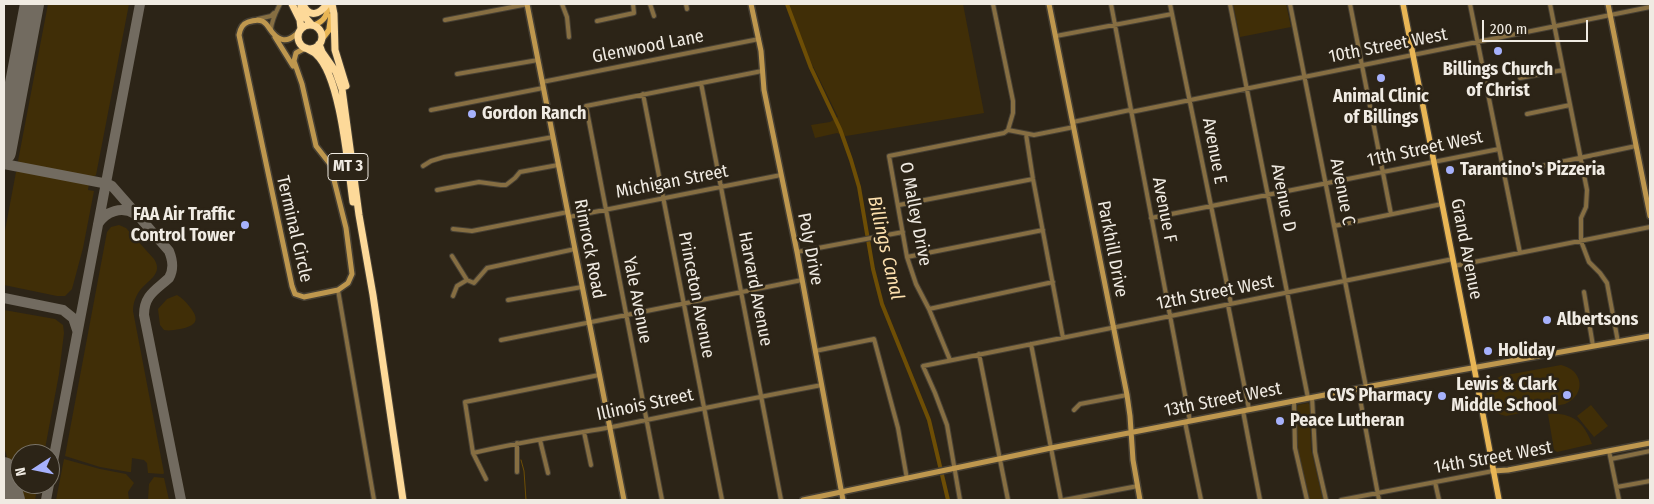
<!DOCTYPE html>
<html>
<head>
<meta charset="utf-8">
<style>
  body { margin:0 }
  #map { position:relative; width:1654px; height:504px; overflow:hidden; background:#2c2417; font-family:"Fira Sans Condensed",sans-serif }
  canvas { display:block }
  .frame { position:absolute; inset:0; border:5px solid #f0ebe3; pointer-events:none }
  .north { position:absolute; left:10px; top:444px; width:50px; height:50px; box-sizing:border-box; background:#2c2417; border:1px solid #7a7469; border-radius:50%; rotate:259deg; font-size:14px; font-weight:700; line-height:20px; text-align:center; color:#f0ebe3 }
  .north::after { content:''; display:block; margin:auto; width:18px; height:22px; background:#a6b1fc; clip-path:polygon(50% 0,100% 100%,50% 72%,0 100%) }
  .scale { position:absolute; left:1482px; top:20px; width:106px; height:22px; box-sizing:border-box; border:2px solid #f0ebe3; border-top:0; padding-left:6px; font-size:15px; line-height:18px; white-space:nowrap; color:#f0ebe3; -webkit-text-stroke:4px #2c2417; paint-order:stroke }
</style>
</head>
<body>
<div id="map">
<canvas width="1654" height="504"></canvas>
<div class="frame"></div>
<div class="north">N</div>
<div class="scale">200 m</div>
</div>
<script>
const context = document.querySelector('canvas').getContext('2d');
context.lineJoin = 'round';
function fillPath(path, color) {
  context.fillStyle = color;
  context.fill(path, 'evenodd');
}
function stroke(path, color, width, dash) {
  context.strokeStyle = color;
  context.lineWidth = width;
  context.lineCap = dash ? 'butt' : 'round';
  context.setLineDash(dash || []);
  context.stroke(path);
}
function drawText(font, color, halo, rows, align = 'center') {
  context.font = font + ' "Fira Sans Condensed",sans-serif';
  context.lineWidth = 5;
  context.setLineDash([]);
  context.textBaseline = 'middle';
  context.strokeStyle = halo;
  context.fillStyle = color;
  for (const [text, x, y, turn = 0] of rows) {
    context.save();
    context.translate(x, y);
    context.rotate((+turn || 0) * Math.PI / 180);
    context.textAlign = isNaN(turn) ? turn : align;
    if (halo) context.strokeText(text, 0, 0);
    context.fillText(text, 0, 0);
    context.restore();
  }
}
const green = new Path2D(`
  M 48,4 L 129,4 L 96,175 L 93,177 L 20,164 L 18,161 Z
  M 789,4 L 963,4 L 984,113 L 846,136 L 837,133 L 815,138 L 811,125 L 830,122 L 838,117 L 810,60 Z
  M 1233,4 L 1286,4 L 1291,27 L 1240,37 Z
  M 20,170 L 89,183 L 88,190 L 94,191 L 83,248 L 72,289 L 65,296 L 57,296 L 4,285 L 4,236 L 16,172 Z
  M 119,225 L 126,228 L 154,259 C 163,273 150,279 141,289 C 136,295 133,303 133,311 L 164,473 L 163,474 L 148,473 L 147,463 L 144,460 L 132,458 L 131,472 L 129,472 L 100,467 L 65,456 L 107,232 L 111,227 Z
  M 177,295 C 182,298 185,301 189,306 C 201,320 196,326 180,329 C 174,330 169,331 164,330 L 160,325 L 158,309 L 167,299 Z
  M 4,310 L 55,319 L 63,325 L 64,333 L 59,374 L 44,454 L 20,454 L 20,484 L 38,484 L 35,500 L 20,500 L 4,447 Z
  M 1561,365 C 1583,370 1587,394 1565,404 L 1506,416 C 1481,411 1480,386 1501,376 Z
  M 1308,403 L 1310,405 L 1311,449 L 1323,500 L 1310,500 L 1298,452 L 1296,408 L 1298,405 Z
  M 1591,405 L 1608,426 L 1594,437 L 1577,416 Z
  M 1548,414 C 1572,412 1584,422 1592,444 L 1557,452 L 1554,450 Z
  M 64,459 L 100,469 L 126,474 L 134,483 L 128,492 L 129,500 L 56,500 Z
  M 154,477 L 164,478 L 169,500 L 148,500 L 149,484 Z`);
const stream = new Path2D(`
  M 521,460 L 524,471 L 526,500`);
const canal = new Path2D(`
  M 787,4 L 811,68 L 840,129 L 851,160 L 859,187 L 873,269 L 882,304 L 929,420 L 948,500`);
const taxiway = new Path2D(`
  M 4,164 L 108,184 L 112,186 L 169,251 C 173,261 174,269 169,278 C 156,290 144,295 144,315 L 181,500
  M 98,224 C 106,211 122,206 135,214
  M 4,298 L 63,310 L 73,318 L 77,330
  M 50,477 L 140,4
  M 46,500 L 49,484`);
const runway = new Path2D(`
  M 4,152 L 32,4
  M 4,469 L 13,500`);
const street = new Path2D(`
  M 562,4 L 567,17 L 569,37
  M 650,4 L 654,16
  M 686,4 L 687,9
  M 993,4 L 1013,101 L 1013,113 L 1008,130
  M 1111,4 L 1190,421
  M 1170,4 L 1231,304
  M 1230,4 L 1308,398
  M 1290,4 L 1366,387
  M 1350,4 L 1391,214
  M 1470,4 L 1520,253
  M 1550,4 L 1587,190 L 1586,207 L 1581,218 L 1581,241 L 1589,262 L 1600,273 L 1607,283 L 1618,342
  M 258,19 L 271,16 L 274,13
  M 445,20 L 528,4
  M 597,21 L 634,13 L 633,4
  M 271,29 C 272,19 276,12 280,4
  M 1056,36 L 1172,14
  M 457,74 L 538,60
  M 1520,78 L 1563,70
  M 542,82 L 759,39
  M 701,83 L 781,500
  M 643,94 L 722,500
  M 431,110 L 543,88
  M 1131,112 L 1650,7
  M 1527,114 L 1570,105
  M 1073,122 L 1130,110
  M 1026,134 L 1033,179 L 1063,338
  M 423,166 L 431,161 L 444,157 L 553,137
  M 1537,167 L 1636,146
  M 437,190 L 479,182 L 501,185 L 506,185 L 515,178 L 520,172 L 558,165
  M 899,205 L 1033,179
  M 569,217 L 781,175
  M 1151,218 L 1499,149
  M 1334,226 L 1442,204
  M 453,229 L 472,231 L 568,212
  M 797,252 L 903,232
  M 452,256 L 467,280 L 474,283 L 487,268 L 575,249
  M 907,257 L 1043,230
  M 1454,266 L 1650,227
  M 338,290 L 374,500
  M 1584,292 L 1593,346
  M 453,296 L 457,286 L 467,280
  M 508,300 L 582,287
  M 1228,305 L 1249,409
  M 929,309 L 1053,282
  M 501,340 L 802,280
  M 1031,344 L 1061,500
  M 815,351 L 874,339 L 898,428 L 907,479
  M 979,354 L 1008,500
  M 950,360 L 929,309 L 916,284 L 907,257 L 889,156 L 1004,133 L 1008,130 L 1034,135 L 1074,127
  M 1358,388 L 1379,500
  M 1312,397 L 1315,452 L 1326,500
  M 1294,401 L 1295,448 L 1307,500
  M 1074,410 L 1080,404 L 1127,395
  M 1243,411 L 1260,500
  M 1185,422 L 1201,500
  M 584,432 L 591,465
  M 540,440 L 548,473
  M 1609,451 L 1619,500
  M 473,453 C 519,442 566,435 612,427 C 682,413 752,398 822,385
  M 1611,459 L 1650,451
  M 517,472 L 517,443
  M 486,479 L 473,453 L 465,402 L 599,375
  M 1435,482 L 1439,500
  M 1617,487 L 1650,481
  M 662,500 L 586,106 L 762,71
  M 960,500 L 947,425 L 935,393 L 923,366 L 1453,259
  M 1064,500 L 1138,486
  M 1341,500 L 1493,471`);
const secondary = new Path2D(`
  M 527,4 L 624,500
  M 751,4 L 761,51 L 764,90 L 797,252 L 843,500
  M 1049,4 L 1127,395 L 1130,416 L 1133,460 L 1140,500
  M 1608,4 L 1650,216
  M 299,32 C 294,36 288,42 281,39 C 266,34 271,14 248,22 C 242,24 240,29 239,35 L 292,286 L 295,294 L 304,297 L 338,290 L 348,283 L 352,274 L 346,228 L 330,164 L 316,146 L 302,84 L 294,61 L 296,53 L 305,48
  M 275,37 L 293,66
  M 1493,471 L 1508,470 L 1650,443
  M 803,500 L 1051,448 L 1366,387 L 1650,336`);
const primary = new Path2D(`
  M 1403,4 L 1474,367 L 1499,500
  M 314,25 C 325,21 327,15 329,4
  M 322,39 L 329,30 L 331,16`);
const highway = new Path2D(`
  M 292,4 L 300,20 L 301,29
  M 303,4 C 309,19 320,14 327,4
  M 332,4 L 334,14 L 335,50 L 346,86
  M 301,6 L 305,17 L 312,25
  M298 37a12 12 0 1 1 24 0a12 12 0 1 1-24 0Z
  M 319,44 L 322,52 L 336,72 L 342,89 L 359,215 L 373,295 L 403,500
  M 306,48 C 309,50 314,52 316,54 C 341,76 348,168 353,202`);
const markers = [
  [1498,51,5,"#a6b1fc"],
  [1381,78,5,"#a6b1fc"],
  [472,114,5,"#a6b1fc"],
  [1450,170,5,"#a6b1fc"],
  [245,225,5,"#a6b1fc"],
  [1547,320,5,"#a6b1fc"],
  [1488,351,5,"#a6b1fc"],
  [1567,395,5,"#a6b1fc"],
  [1442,396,5,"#a6b1fc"],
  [1280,421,5,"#a6b1fc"]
];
const shields = [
  [348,167,40]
];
const shieldNames = [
  ["MT 3",348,167]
];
const streetNames = [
  ["10th Street West",1388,46,-11],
  ["Glenwood Lane",648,47,-11],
  ["11th Street West",1425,149,-12],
  ["Avenue E",1214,151,79],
  ["Michigan Street",672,182,-11],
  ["Avenue C",1342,192,79],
  ["Avenue D",1283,198,79],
  ["Avenue F",1164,210,79],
  ["O Malley Drive",915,214,79],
  ["Terminal Circle",294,229,77],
  ["Rimrock Road",589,249,79],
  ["Poly Drive",810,249,79],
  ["Parkhill Drive",1112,249,79],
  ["Grand Avenue",1466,249,79],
  ["Harvard Avenue",755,289,79],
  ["12th Street West",1215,293,-11],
  ["Princeton Avenue",696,295,79],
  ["Yale Avenue",637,300,79],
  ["13th Street West",1223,400,-11],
  ["Illinois Street",645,405,-12],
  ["14th Street West",1493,458,-10]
];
const poiNames = [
  ["Billings Church",1498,70,"center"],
  ["of Christ",1498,91,"center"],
  ["Animal Clinic",1381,97,"center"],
  ["of Billings",1381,118,"center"],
  ["Gordon Ranch",482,114],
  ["Tarantino's Pizzeria",1460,170],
  ["FAA Air Traffic",235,215,"right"],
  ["Control Tower",235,236,"right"],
  ["Albertsons",1557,320],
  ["Holiday",1498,351],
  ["Lewis & Clark",1557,385,"right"],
  ["Middle School",1557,406,"right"],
  ["CVS Pharmacy",1432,396,"right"],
  ["Peace Lutheran",1290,421]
];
const waterNames = [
  ["Billings Canal",885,248,77]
];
fillPath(green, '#402e07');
stroke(stream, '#6e4e05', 1);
stroke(canal, '#6e4e05', 4);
stroke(taxiway, '#726b60', 10);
stroke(runway, '#726b60', 24);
stroke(street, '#474034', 6);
stroke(secondary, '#474034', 8);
stroke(primary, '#474034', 8);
stroke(highway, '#474034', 9);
stroke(street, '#866e42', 4);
stroke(secondary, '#be974e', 5);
stroke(primary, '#e9b655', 5.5);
stroke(highway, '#fdd999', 7);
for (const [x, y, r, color] of markers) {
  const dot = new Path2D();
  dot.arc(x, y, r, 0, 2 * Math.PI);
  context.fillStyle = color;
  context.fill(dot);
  stroke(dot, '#2c2417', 2);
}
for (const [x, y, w] of shields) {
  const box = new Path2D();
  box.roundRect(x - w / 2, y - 13.5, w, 27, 4);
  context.fillStyle = '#2c2417';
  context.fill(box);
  stroke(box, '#f0ebe3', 1);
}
drawText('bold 16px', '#f0ebe3', null, shieldNames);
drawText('18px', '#f0ebe3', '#2c2417', streetNames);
drawText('bold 18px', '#f0ebe3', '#2c2417', poiNames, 'left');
drawText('italic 19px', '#fcdfad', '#2c2417', waterNames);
</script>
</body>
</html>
